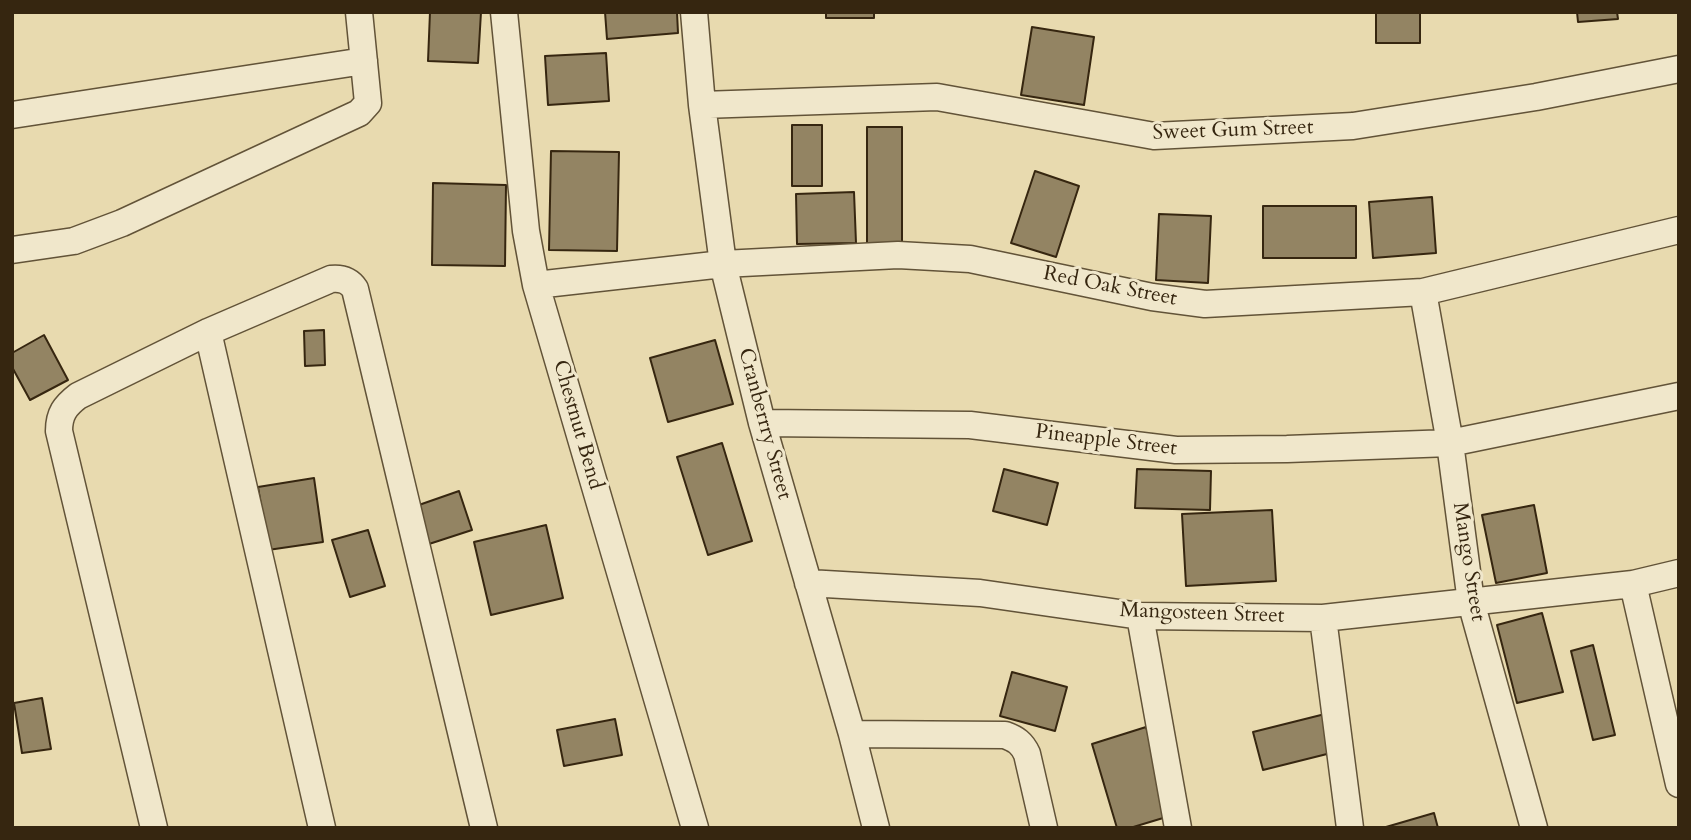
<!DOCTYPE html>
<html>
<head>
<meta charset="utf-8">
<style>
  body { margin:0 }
  #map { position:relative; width:1691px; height:840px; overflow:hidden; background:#e8daaf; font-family:Cardo,serif }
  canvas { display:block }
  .frame { position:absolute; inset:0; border:14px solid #362610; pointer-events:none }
</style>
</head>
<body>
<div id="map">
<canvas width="1691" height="840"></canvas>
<div class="frame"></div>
</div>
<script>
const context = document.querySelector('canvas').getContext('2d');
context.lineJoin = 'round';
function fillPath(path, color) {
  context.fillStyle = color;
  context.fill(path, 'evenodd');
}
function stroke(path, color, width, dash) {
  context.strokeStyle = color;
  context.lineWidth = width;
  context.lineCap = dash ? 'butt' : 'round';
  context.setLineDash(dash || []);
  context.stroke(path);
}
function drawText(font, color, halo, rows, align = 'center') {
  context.font = font + ' Cardo,serif';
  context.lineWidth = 6;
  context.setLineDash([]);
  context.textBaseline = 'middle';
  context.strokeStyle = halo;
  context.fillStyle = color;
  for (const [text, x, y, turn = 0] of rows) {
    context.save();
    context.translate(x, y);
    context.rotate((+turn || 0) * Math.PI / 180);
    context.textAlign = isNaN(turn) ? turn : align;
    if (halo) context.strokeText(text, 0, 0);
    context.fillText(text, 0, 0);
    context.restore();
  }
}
const building = new Path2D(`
  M 430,12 L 481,12 L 478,63 L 428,61 Z
  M 605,12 L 677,12 L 678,33 L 607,39 Z
  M 826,12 L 874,12 L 874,18 L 826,18 Z
  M 1376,12 L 1420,12 L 1420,43 L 1376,43 Z
  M 1577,12 L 1617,12 L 1618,19 L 1578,22 Z
  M 1032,27 L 1094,37 L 1084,105 L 1021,95 Z
  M 606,53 L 609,101 L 548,105 L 545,56 Z
  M 792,125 L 822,125 L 822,186 L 792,186 Z
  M 867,127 L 902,127 L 902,243 L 867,243 Z
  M 551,151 L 619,152 L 617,251 L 549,250 Z
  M 1035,171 L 1079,186 L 1056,257 L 1011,243 Z
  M 433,183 L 506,185 L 505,266 L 432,265 Z
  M 854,192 L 856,243 L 797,244 L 796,194 Z
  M 1432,197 L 1436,253 L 1373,258 L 1369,202 Z
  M 1263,206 L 1356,206 L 1356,258 L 1263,258 Z
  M 1159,214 L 1211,216 L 1208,283 L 1156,280 Z
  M 324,330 L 325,365 L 305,366 L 304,331 Z
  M 44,335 L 68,380 L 30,400 L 12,367 L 12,353 Z
  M 715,340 L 733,404 L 668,422 L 650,358 Z
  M 722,443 L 752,541 L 708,555 L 677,457 Z
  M 1004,469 L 1058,483 L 1047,525 L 993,511 Z
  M 1137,469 L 1211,471 L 1210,510 L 1135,508 Z
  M 314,478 L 323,542 L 268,550 L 258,487 Z
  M 459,491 L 472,530 L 429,544 L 416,506 Z
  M 1534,505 L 1547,573 L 1496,583 L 1482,515 Z
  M 1272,510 L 1276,581 L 1186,586 L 1182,514 Z
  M 546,525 L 563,598 L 491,615 L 474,542 Z
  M 368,530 L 385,586 L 350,597 L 332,540 Z
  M 1542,613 L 1563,692 L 1517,703 L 1497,625 Z
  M 1593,645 L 1615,735 L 1593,740 L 1571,651 Z
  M 1012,672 L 1067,687 L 1055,731 L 1000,716 Z
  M 42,698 L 51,749 L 22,753 L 14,703 Z
  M 1325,714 L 1335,752 L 1263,770 L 1253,732 Z
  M 615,719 L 622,755 L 564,766 L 557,730 Z
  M 1146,727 L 1173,815 L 1130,828 L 1117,828 L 1092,744 Z
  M 1434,813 L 1438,828 L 1386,828 L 1386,827 Z`);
const street = new Path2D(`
  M 504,12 L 526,231 L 536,285 L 695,828
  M 694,12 L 702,105 L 723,264 L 762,423 L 852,734 L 876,828
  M 702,105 L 937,97 L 1154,136 L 1353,126 L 1536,97 L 1679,69
  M 12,115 L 364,61
  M 12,250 L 74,241 L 122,223 L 359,113 L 368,103 L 359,12
  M 536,285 L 723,264 L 898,255 L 970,259 L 1152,297 L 1205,304 L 1423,292 L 1679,230
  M 1423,292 L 1450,443 L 1471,602 L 1534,828
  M 208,332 L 322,828
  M 762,423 L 970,425 L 1176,450 L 1287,449 L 1450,443 L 1679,396
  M 808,583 L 980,593 L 1140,616 L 1323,618 L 1633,584 L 1679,573
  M 1633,584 L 1679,784
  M 1140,616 L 1178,828
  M 1323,618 L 1350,828
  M 852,734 L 1005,735 C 1016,739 1022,743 1027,754 L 1044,828
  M 154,828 L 59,431 C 59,414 65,406 78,396 L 208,332 L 331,279 C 341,278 349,280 355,289 L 484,828`);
const streetNames = [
  ["Sweet Gum Street",1233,131,-2],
  ["Red Oak Street",1110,287,11],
  ["Cranberrry Street",764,424,75],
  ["Chestnut Bend",577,425,74],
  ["Pineapple Street",1106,441,7],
  ["Mango Street",1468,562,81],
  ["Mangosteen Street",1202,614,2]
];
fillPath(building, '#938463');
stroke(building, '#362610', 2);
stroke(street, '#625338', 29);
stroke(street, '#f0e7cb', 26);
drawText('21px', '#362610', '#f0e7cb', streetNames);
</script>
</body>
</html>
